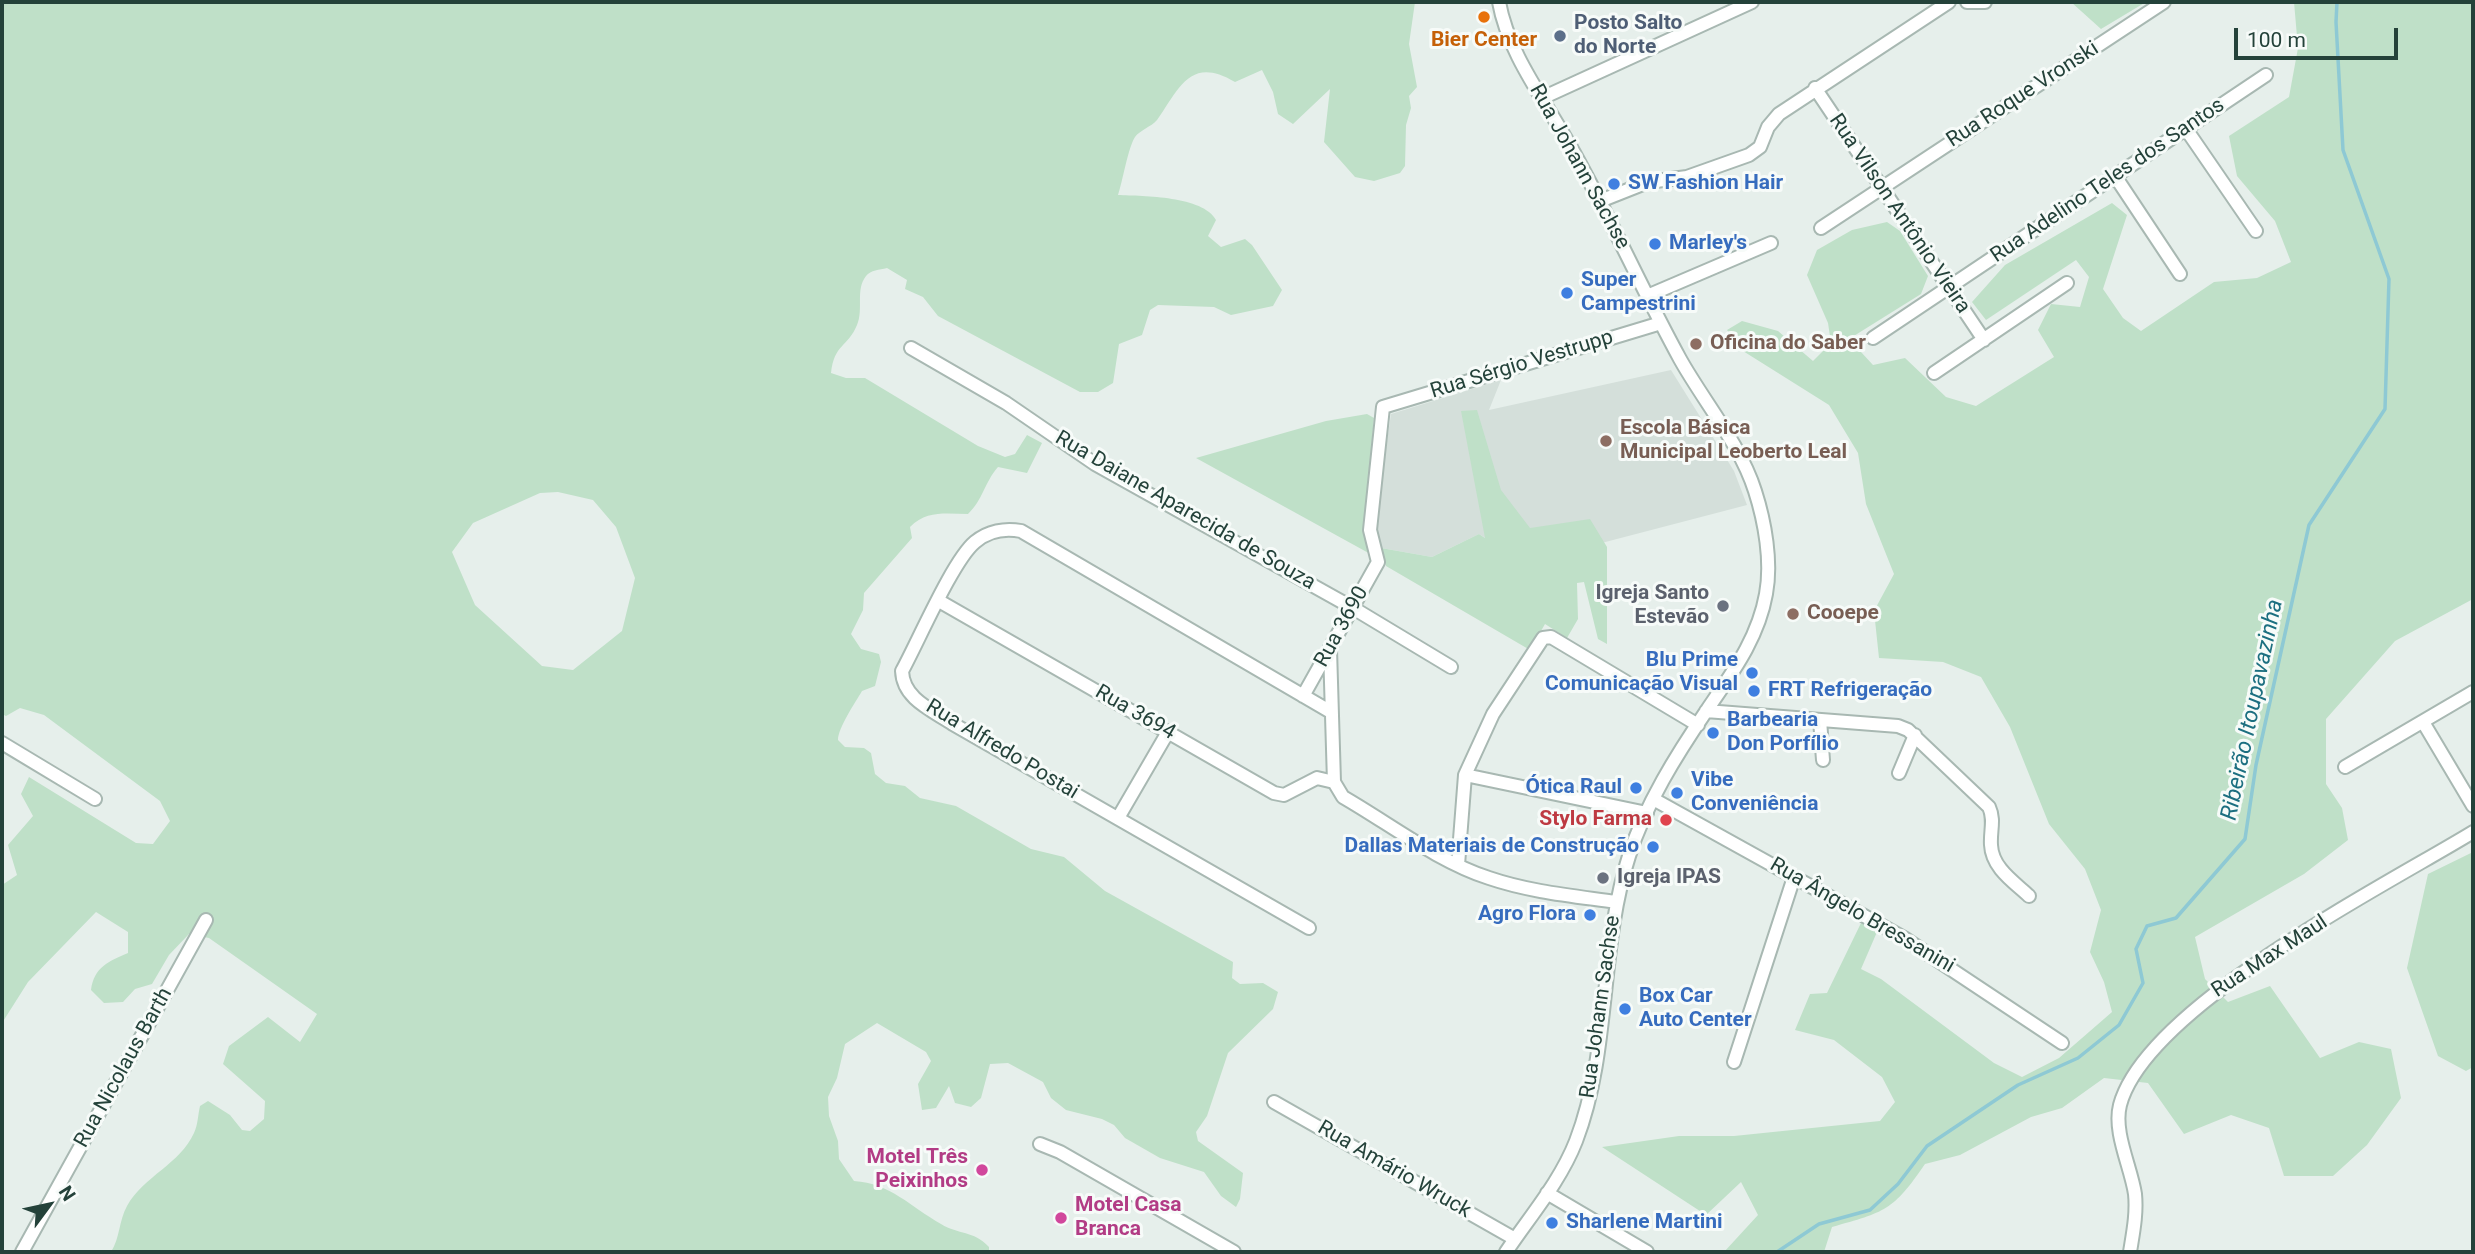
<!DOCTYPE html>
<html>
<head>
<meta charset="utf-8">
<style>
  body { margin:0 }
  #map { position:relative; width:2475px; height:1254px; overflow:hidden; background:#e6efeb; font-family:Roboto,sans-serif }
  canvas { display:block }
  .frame { position:absolute; inset:0; border:4px solid #24423a; pointer-events:none }
  .north { position:absolute; left:14px; top:1170px; width:70px; height:70px; -webkit-text-stroke:5px #f7fbf9; paint-order:stroke; rotate:57deg; font-size:19px; font-weight:700; line-height:28px; text-align:center; color:#24423a }
  .north::after { content:''; display:block; margin:auto; width:24px; height:32px; background:#24423a; clip-path:polygon(50% 0,100% 100%,50% 72%,0 100%) }
  .scale { position:absolute; left:2234px; top:28px; width:164px; height:32px; box-sizing:border-box; border:4px solid #24423a; border-top:0; padding-left:9px; font-size:21px; line-height:24px; white-space:nowrap; color:#24423a; -webkit-text-stroke:5px #f7fbf9; paint-order:stroke }
</style>
</head>
<body>
<div id="map">
<canvas width="2475" height="1254"></canvas>
<div class="frame"></div>
<div class="north">N</div>
<div class="scale">100 m</div>
</div>
<script>
const context = document.querySelector('canvas').getContext('2d');
context.lineJoin = 'round';
function fillPath(path, color) {
  context.fillStyle = color;
  context.fill(path, 'evenodd');
}
function stroke(path, color, width, dash) {
  context.strokeStyle = color;
  context.lineWidth = width;
  context.lineCap = dash ? 'butt' : 'round';
  context.setLineDash(dash || []);
  context.stroke(path);
}
function drawText(font, color, halo, rows, align = 'center') {
  context.font = font + ' Roboto,sans-serif';
  context.lineWidth = 6;
  context.setLineDash([]);
  context.textBaseline = 'middle';
  context.strokeStyle = halo;
  context.fillStyle = color;
  for (const [text, x, y, turn = 0] of rows) {
    context.save();
    context.translate(x, y);
    context.rotate((+turn || 0) * Math.PI / 180);
    context.textAlign = isNaN(turn) ? turn : align;
    if (halo) context.strokeText(text, 0, 0);
    context.fillText(text, 0, 0);
    context.restore();
  }
}
const built = new Path2D(`
  M 1671,370 L 1734,471 L 1747,505 L 1525,563 L 1479,534 L 1432,557 L 1381,548 L 1374,529 L 1391,414 L 1501,380 L 1489,410 Z`);
const green = new Path2D(`
  M 2,2 L 1415,2 L 1409,44 L 1417,87 L 1409,96 L 1411,108 L 1406,125 L 1405,166 L 1400,173 L 1374,181 L 1355,177 L 1324,142 L 1330,89 L 1293,124 L 1278,114 L 1273,92 L 1262,70 L 1235,82 C 1190,55 1179,89 1157,120 C 1151,127 1140,130 1135,137 C 1128,148 1123,180 1118,195 C 1144,196 1203,196 1216,220 L 1208,236 L 1221,247 L 1245,239 L 1252,245 L 1282,290 L 1273,306 L 1231,315 L 1214,307 L 1158,305 L 1150,310 L 1142,335 L 1119,344 L 1113,383 L 1098,392 L 1080,392 L 938,316 L 923,297 L 905,289 L 907,280 L 887,268 C 879,270 871,270 866,276 C 855,290 864,309 857,325 C 848,347 834,344 831,373 L 846,378 L 865,378 L 978,446 L 1005,457 L 1015,454 L 1027,435 L 1042,443 L 1027,473 L 998,467 C 984,483 983,500 968,514 C 946,514 927,510 910,527 L 912,538 L 864,593 L 863,610 L 851,634 L 861,649 L 879,654 L 881,662 L 875,686 L 862,691 C 855,703 838,728 838,740 L 845,747 L 864,748 L 871,753 L 875,774 L 886,783 L 905,786 L 920,798 L 956,806 L 1031,849 L 1064,857 L 1105,891 L 1233,962 L 1232,978 L 1240,984 L 1263,983 L 1278,992 L 1273,1009 L 1228,1053 L 1207,1116 L 1196,1132 L 1198,1141 L 1243,1173 L 1240,1199 L 1236,1207 L 1221,1196 L 1204,1172 L 1160,1158 L 1125,1138 L 1114,1125 L 1102,1119 L 1066,1110 L 1051,1098 L 1043,1082 L 1008,1063 L 990,1064 L 981,1098 L 971,1107 L 955,1103 L 949,1086 L 936,1108 L 922,1110 L 918,1084 L 931,1061 L 926,1052 L 877,1023 L 845,1044 L 837,1078 L 828,1097 L 829,1116 L 838,1141 L 839,1159 L 854,1181 C 890,1183 911,1207 941,1224 C 959,1235 973,1230 989,1247 L 989,1252 L 111,1252 C 120,1238 119,1220 127,1206 C 144,1176 180,1164 194,1133 C 198,1125 198,1114 200,1106 L 208,1101 L 230,1115 L 242,1130 L 250,1131 L 264,1119 L 265,1101 L 223,1064 L 229,1046 L 268,1017 L 300,1042 L 317,1014 L 209,938 L 189,934 L 169,955 L 152,984 L 135,989 L 123,1002 L 104,1003 L 91,990 C 94,967 109,961 128,953 L 128,932 L 96,912 L 28,982 L 2,1023 L 2,885 L 17,875 L 8,845 L 33,816 L 21,794 L 29,777 L 136,843 L 153,844 L 170,821 L 160,801 L 44,715 L 20,708 L 6,716 L 2,714 ZM 558,492 L 593,500 L 616,527 L 635,578 L 622,631 L 573,670 L 542,666 L 475,605 L 452,552 L 473,523 L 540,493 Z
  M 2071,2 L 2146,2 L 2101,29 Z
  M 2294,2 L 2473,2 L 2473,599 L 2395,641 L 2326,719 L 2326,784 L 2342,808 L 2348,840 L 2304,874 L 2195,937 L 2205,979 L 2228,1002 L 2270,986 L 2320,1058 L 2359,1042 L 2391,1049 L 2401,1098 L 2367,1145 L 2333,1176 L 2284,1176 L 2269,1128 L 2231,1115 L 2184,1134 L 2148,1083 L 2104,1078 L 2062,1108 L 2031,1117 L 1960,1155 L 1925,1164 C 1893,1211 1885,1212 1832,1227 L 1824,1252 L 1724,1252 L 1758,1215 L 1741,1182 L 1706,1215 L 1602,1147 L 1679,1136 L 1734,1136 L 1880,1121 L 1895,1102 L 1882,1077 L 1834,1040 L 1795,1030 L 1810,994 L 1827,993 L 1861,923 L 1877,932 L 1861,969 L 1881,979 L 1994,1063 L 2022,1077 L 2059,1058 L 2112,1012 L 2104,982 L 2090,952 L 2101,910 L 2085,869 L 2049,824 L 2010,727 L 1981,677 L 1943,662 L 1879,658 L 1874,611 L 1894,574 L 1866,504 L 1858,453 L 1829,405 L 1743,351 L 1727,330 L 1742,321 L 1778,331 L 1813,361 L 1831,343 L 1828,323 L 1807,275 L 1817,250 L 1852,230 L 1887,222 L 1900,231 L 1928,276 L 1921,294 L 1849,339 L 1873,365 L 1905,358 L 1946,397 L 1976,406 L 2054,357 L 2038,330 L 2051,304 L 2080,307 L 2089,277 L 2076,260 L 1986,320 L 1972,302 L 2005,265 L 2112,203 L 2127,215 L 2103,289 L 2123,318 L 2141,331 L 2214,282 L 2257,278 L 2291,262 L 2275,221 L 2237,176 L 2229,136 L 2289,97 L 2298,48 Z
  M 1477,410 L 1501,490 L 1530,528 L 1590,519 L 1607,547 L 1607,644 L 1598,639 L 1584,582 L 1577,583 L 1578,619 L 1567,638 L 1545,624 L 1530,650 L 1386,566 L 1381,548 L 1432,557 L 1479,534 L 1485,538 L 1461,411 Z
  M 1367,414 L 1374,418 L 1366,504 L 1366,532 L 1374,556 L 1196,458 L 1326,421 Z
  M 2473,852 L 2473,1067 L 2466,1071 L 2438,1056 L 2407,968 L 2428,874 Z`);
const stream = new Path2D(`
  M 1777,1252 L 1819,1224 L 1870,1210 L 1898,1184 L 1927,1146 L 2018,1085 L 2078,1058 L 2119,1025 L 2143,983 L 2136,949 L 2147,926 L 2176,918 L 2245,839 L 2256,765 L 2309,525 L 2385,409 L 2389,279 L 2343,150 L 2336,22 L 2337,2`);
const minor = new Path2D(`
  M 1499,2 C 1508,53 1544,99 1569,144 C 1609,214 1641,288 1680,359 C 1704,402 1740,444 1755,491 C 1765,522 1772,562 1766,594 C 1758,639 1732,673 1707,710 C 1677,754 1645,805 1629,856 C 1599,949 1611,1050 1576,1141 C 1560,1182 1530,1216 1506,1252
  M 1967,2 L 1985,2
  M 1815,88 L 1984,340
  M 1542,98 L 1752,2
  M 2186,129 L 2256,231
  M 2115,176 L 2180,274
  M 1600,201 L 1648,182 L 1687,177 L 1749,155 L 1760,147 L 1768,127 L 1779,114 L 1949,2
  M 1821,228 L 2164,2
  M 1647,296 L 1771,243
  M 1873,338 L 2266,75
  M 911,348 L 1006,403 L 1095,464 L 1353,608 L 1451,667
  M 1934,373 L 2067,283
  M 939,601 L 1274,793 L 1284,795 L 1317,778 L 1334,782
  M 1330,649 L 1334,782
  M 1303,696 L 1378,562 L 1370,530 L 1383,407 L 1661,323
  M 1706,711 L 1898,726 L 1908,730 L 1989,807 C 1995,820 1990,831 1991,845 C 1992,868 2014,882 2029,896
  M 1820,720 L 1823,760
  M 2423,722 L 2473,806
  M 2,743 L 95,799
  M 2345,767 L 2473,692
  M 1899,773 L 1915,735
  M 1465,775 L 1647,813
  M 1334,782 L 1343,797 C 1390,824 1437,861 1489,878 C 1530,892 1574,896 1616,902
  M 1655,800 L 1904,938 L 2062,1043
  M 1118,818 L 1168,732
  M 1458,865 L 1465,775 L 1493,714 L 1543,638 L 1551,637 L 1698,725
  M 1309,928 L 953,724 C 932,710 903,699 902,671 C 918,642 953,560 975,542 C 988,531 1005,528 1021,531 L 1331,712
  M 1734,1062 L 1794,877
  M 1274,1102 L 1515,1239
  M 1040,1144 L 1060,1152 L 1234,1252
  M 1547,1193 L 1647,1252
  M 22,1252 L 206,920
  M 2130,1252 C 2133,1233 2137,1214 2135,1194 C 2131,1167 2113,1132 2120,1105 C 2146,1007 2386,885 2473,832`);
const markers = [
  [1484,17,7,"#e8710a"],
  [1560,36,7,"#5c6f8a"],
  [1614,184,7,"#3f7fe0"],
  [1655,244,7,"#3f7fe0"],
  [1567,293,7,"#3f7fe0"],
  [1696,344,7,"#8d6e63"],
  [1606,441,7,"#8d6e63"],
  [1723,606,7,"#6b7280"],
  [1793,614,7,"#8d6e63"],
  [1752,673,7,"#3f7fe0"],
  [1754,691,7,"#3f7fe0"],
  [1713,733,7,"#3f7fe0"],
  [1636,788,7,"#3f7fe0"],
  [1677,793,7,"#3f7fe0"],
  [1666,820,7,"#e0444e"],
  [1653,847,7,"#3f7fe0"],
  [1603,878,7,"#6b7280"],
  [1590,915,7,"#3f7fe0"],
  [1625,1009,7,"#3f7fe0"],
  [982,1170,7,"#d1479c"],
  [1061,1218,7,"#d1479c"],
  [1552,1223,7,"#3f7fe0"]
];
const serviceNames = [
  ["Posto Salto",1574,24],
  ["do Norte",1574,48]
];
const foodNames = [
  ["Bier Center",1484,41]
];
const streetNames = [
  ["Rua Roque Vronski",2023,95,-33],
  ["Rua Johann Sachse",1579,167,61],
  ["Rua Adelino Teles dos Santos",2108,181,-34],
  ["Rua Vilson Antônio Vieira",1899,214,56],
  ["Rua Sérgio Vestrupp",1522,365,-17],
  ["Rua Daiane Aparecida de Souza",1185,511,30],
  ["Rua 3690",1342,627,-61],
  ["Rua 3694",1135,713,30],
  ["Rua Alfredo Postai",1002,750,31],
  ["Rua Ângelo Bressanini",1862,916,30],
  ["Rua Max Maul",2270,957,-33],
  ["Rua Johann Sachse",1601,1007,-82],
  ["Rua Nicolaus Barth",124,1068,-61],
  ["Rua Amário Wruck",1394,1170,30]
];
const shopNames = [
  ["SW Fashion Hair",1628,184],
  ["Marley's",1669,244],
  ["Super",1581,281],
  ["Campestrini",1581,305],
  ["Blu Prime",1738,661,"right"],
  ["Comunicação Visual",1738,685,"right"],
  ["FRT Refrigeração",1768,691],
  ["Barbearia",1727,721],
  ["Don Porfílio",1727,745],
  ["Vibe",1691,781],
  ["Conveniência",1691,805],
  ["Ótica Raul",1622,788,"right"],
  ["Dallas Materiais de Construção",1639,847,"right"],
  ["Agro Flora",1576,915,"right"],
  ["Box Car",1639,997],
  ["Auto Center",1639,1021],
  ["Sharlene Martini",1566,1223]
];
const educationNames = [
  ["Oficina do Saber",1710,344],
  ["Escola Básica",1620,429],
  ["Municipal Leoberto Leal",1620,453],
  ["Cooepe",1807,614]
];
const worshipNames = [
  ["Igreja Santo",1709,594],
  ["Estevão",1709,618],
  ["Igreja IPAS",1617,878,"left"]
];
const healthNames = [
  ["Stylo Farma",1652,820]
];
const hotelNames = [
  ["Motel Três",968,1158],
  ["Peixinhos",968,1182],
  ["Motel Casa",1075,1206,"left"],
  ["Branca",1075,1230,"left"]
];
const waterNames = [
  ["Ribeirão Itoupavazinha",2253,710,-78]
];
fillPath(built, '#d4dfda');
fillPath(green, '#bfe0c8');
stroke(stream, '#8ec9d4', 3.5);
stroke(minor, '#a8b8b2', 16);
stroke(minor, '#fff', 12);
for (const [x, y, r, color] of markers) {
  const dot = new Path2D();
  dot.arc(x, y, r, 0, 2 * Math.PI);
  context.fillStyle = color;
  context.fill(dot);
  stroke(dot, '#f7fbf9', 2.5);
}
drawText('bold 21px', '#4e5e75', '#f7fbf9', serviceNames, 'left');
drawText('bold 21px', '#c56008', '#f7fbf9', foodNames);
drawText('21px', '#24423a', '#f7fbf9', streetNames);
drawText('bold 21px', '#366cbe', '#f7fbf9', shopNames, 'left');
drawText('bold 21px', '#785e54', '#f7fbf9', educationNames, 'left');
drawText('bold 21px', '#5b616d', '#f7fbf9', worshipNames, 'right');
drawText('bold 21px', '#be3a42', '#f7fbf9', healthNames, 'right');
drawText('bold 21px', '#b23c85', '#f7fbf9', hotelNames, 'right');
drawText('italic 23px', '#1c6f80', '#f7fbf9', waterNames);
</script>
</body>
</html>
